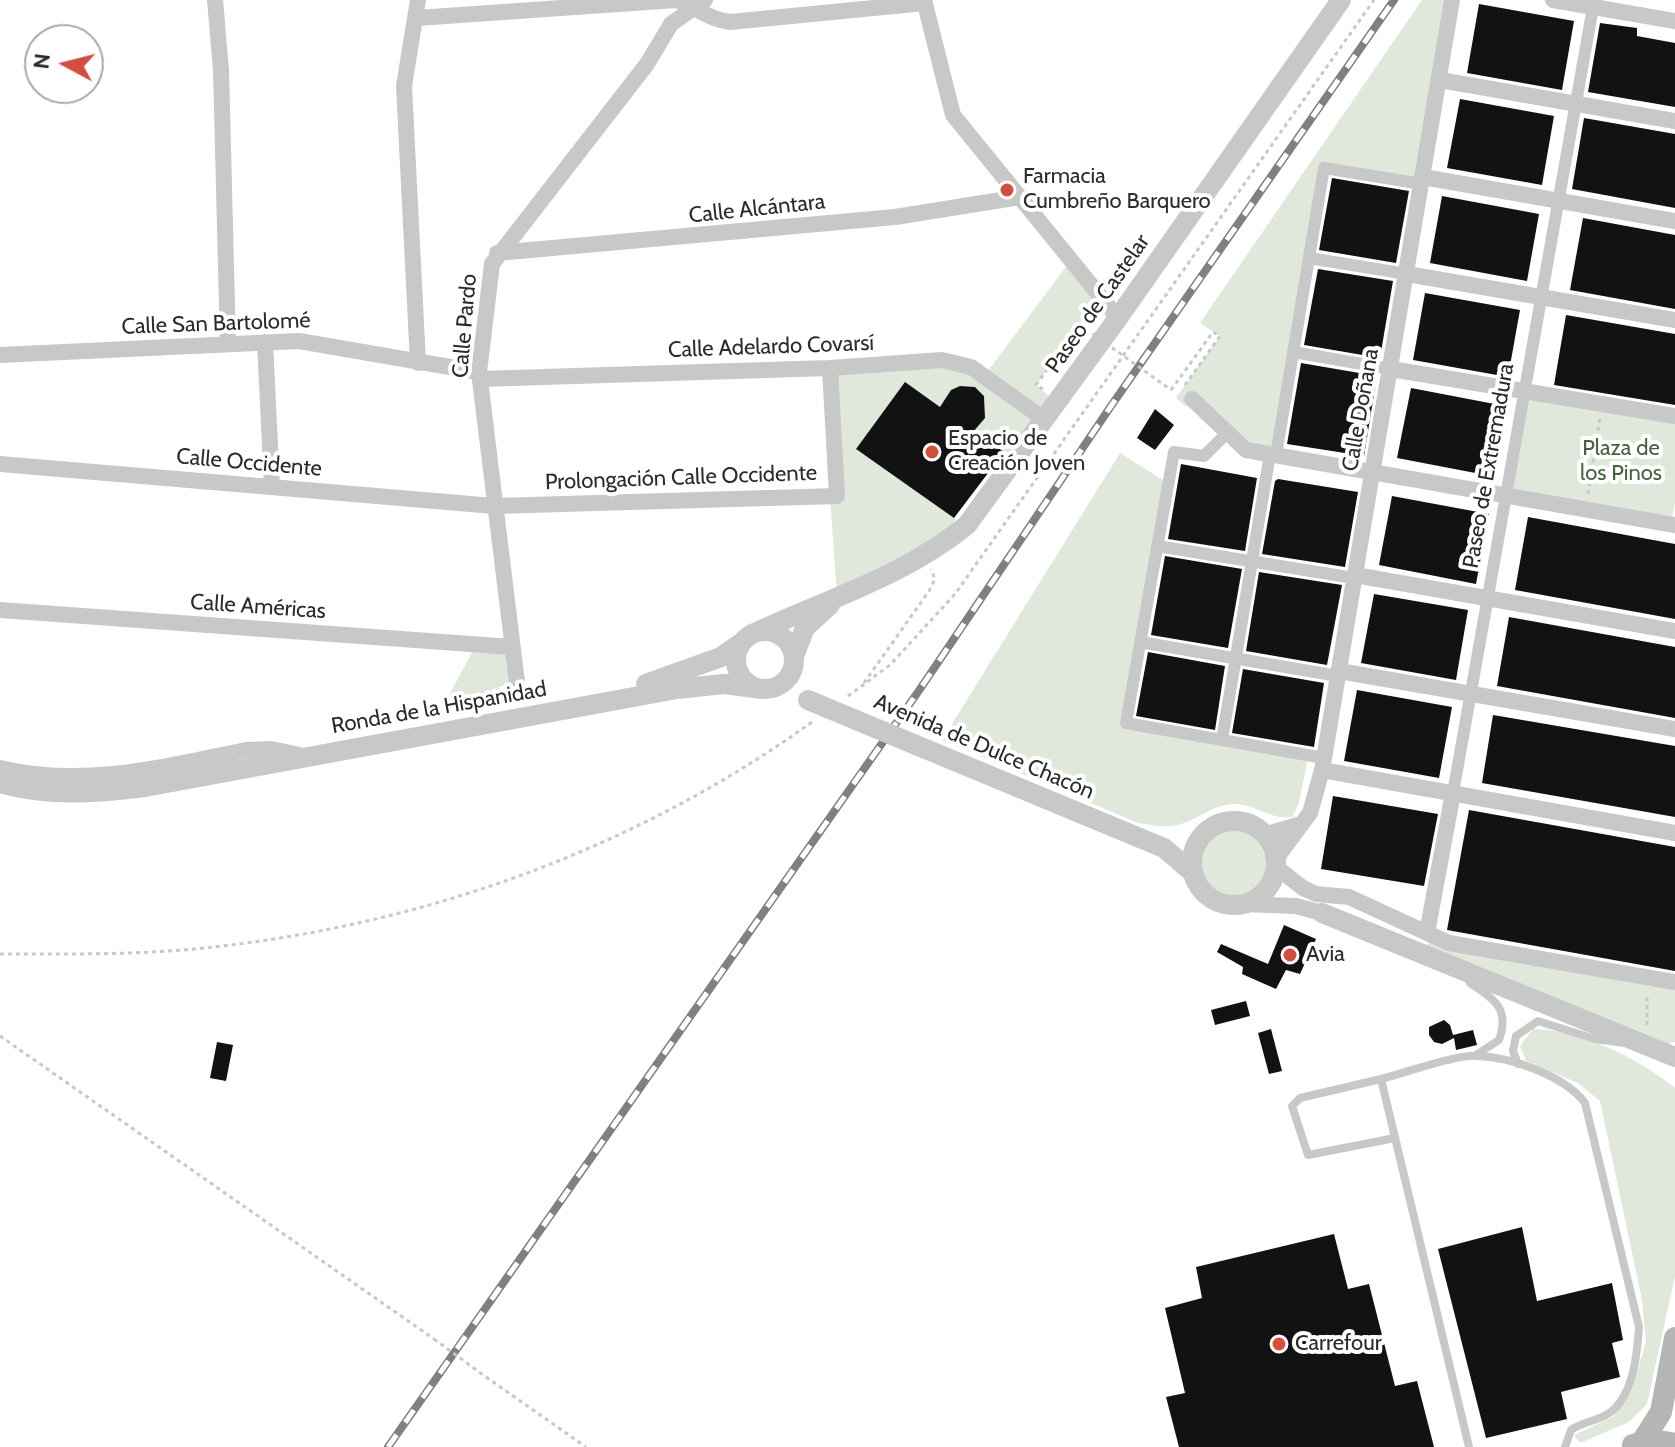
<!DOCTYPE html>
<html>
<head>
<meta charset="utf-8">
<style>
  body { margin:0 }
  #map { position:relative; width:1675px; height:1447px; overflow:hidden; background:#fff; font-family:Cabin,sans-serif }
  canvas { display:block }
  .north { position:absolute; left:24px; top:24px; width:80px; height:80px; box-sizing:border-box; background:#fff; border:2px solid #aaa; border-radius:50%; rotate:277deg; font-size:22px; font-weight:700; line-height:32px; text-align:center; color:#2b2b2b }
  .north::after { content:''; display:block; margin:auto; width:28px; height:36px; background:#d04f40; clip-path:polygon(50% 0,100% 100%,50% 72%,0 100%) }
</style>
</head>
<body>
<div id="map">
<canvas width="1675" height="1447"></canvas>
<div class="north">N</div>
</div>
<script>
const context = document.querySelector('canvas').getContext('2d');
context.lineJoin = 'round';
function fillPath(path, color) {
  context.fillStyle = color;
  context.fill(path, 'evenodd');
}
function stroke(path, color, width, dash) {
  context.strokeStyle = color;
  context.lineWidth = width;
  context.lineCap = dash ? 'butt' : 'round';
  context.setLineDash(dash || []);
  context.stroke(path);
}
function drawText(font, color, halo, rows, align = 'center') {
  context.font = font + ' Cabin,sans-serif';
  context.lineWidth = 8;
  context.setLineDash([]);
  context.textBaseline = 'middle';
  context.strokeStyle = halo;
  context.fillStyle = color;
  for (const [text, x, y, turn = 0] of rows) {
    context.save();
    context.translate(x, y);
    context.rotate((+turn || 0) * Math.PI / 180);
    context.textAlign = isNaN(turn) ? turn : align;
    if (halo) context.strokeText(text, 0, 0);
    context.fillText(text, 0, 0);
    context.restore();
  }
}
const green = new Path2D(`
  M 1422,0 L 1452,0 L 1422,184 L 1325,168 L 1276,455 L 1246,450 L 1192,399 L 1185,406 L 1176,398 L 1220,336 L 1200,323 Z
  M 1071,260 L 1100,295 L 1036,385 L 1057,403 L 1014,462 L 968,429 L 985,418 L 984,396 L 975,387 C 957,385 945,389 944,410 L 905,383 L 857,450 L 956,519 L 935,551 L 837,596 L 830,496 L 830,368 L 942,360 L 984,376 Z
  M 1525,390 L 1675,416 L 1675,502 L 1671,524 L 1507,496 Z
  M 1120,453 L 1168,483 L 1126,723 L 1308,758 L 1299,803 L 1292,817 C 1270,820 1256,804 1233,804 C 1213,805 1200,818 1181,824 C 1168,829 1152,825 1138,823 L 942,740 Z
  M 476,645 L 512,647 L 517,682 L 462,698 L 462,703 L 442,708 Z
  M1197 864a37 37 0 1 1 74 0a37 37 0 1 1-74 0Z
  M 1432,935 L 1675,982 L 1675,1042 L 1663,1045 L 1423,956 Z
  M 1533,1029 C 1581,1030 1638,1058 1675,1088 L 1675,1276 L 1647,1404 L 1629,1422 L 1580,1443 L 1574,1435 L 1613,1417 L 1631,1392 L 1646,1342 L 1642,1300 L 1600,1101 L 1578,1083 L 1526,1061 L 1520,1046 Z`);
const building = new Path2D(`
  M 1479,4 L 1574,21 L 1562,90 L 1467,73 Z
  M 1600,23 L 1637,28 L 1637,36 L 1675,43 L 1675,107 L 1588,92 Z
  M 1460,99 L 1554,116 L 1542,185 L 1447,168 Z
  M 1584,118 L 1675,134 L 1675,208 L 1572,189 Z
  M 1332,178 L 1409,191 L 1396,263 L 1319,250 Z
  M 1442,196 L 1539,214 L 1527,281 L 1430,263 Z
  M 1583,218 L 1675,235 L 1675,309 L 1570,290 Z
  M 1318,269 L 1393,281 L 1380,358 L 1304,345 Z
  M 1425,293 L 1520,310 L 1508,377 L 1413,360 Z
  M 1566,315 L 1675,334 L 1675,405 L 1554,385 Z
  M 1301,363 L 1377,376 L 1364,456 L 1287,444 Z
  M 905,382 L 940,407 L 951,390 L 960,386 L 975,387 L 984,396 L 985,418 L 973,432 L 1004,452 L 954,518 L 856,449 Z
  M 1411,388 L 1505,406 L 1491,476 L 1397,458 Z
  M 1155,409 L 1174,425 L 1155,450 L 1137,438 Z
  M 1181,464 L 1257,478 L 1245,551 L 1168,539 Z
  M 1278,479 L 1358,492 L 1345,567 L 1262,554 L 1275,481 Z
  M 1392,496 L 1489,514 L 1476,584 L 1379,565 Z
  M 1528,517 L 1675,544 L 1675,619 L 1515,590 Z
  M 1165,556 L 1242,569 L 1228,648 L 1151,635 Z
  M 1259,572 L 1342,585 L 1327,665 L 1246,651 Z
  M 1374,594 L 1468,610 L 1456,680 L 1361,663 Z
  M 1509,617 L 1675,647 L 1675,718 L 1497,686 Z
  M 1148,652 L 1225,666 L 1215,730 L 1136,716 Z
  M 1243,669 L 1324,683 L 1314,747 L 1232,733 Z
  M 1357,690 L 1452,707 L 1439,778 L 1344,761 Z
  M 1493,715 L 1675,746 L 1675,817 L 1482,783 Z
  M 1333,796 L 1438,814 L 1424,886 L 1321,869 Z
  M 1469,810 L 1675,847 L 1675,971 L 1447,930 Z
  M 1284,925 L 1316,939 L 1300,974 L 1286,970 L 1276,989 L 1242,974 L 1243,967 L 1217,952 L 1221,944 L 1268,964 Z
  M 1246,1001 L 1250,1016 L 1215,1025 L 1211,1010 Z
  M 1444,1020 L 1450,1025 L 1453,1035 L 1473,1030 L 1477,1045 L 1456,1050 L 1454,1038 L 1442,1044 L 1434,1042 L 1429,1035 L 1429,1027 Z
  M 1271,1029 L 1282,1071 L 1269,1074 L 1258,1033 Z
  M 217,1042 L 233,1045 L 226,1081 L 210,1078 Z
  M 1522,1227 L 1537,1301 L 1612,1283 L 1623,1340 L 1612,1343 L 1620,1377 L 1561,1392 L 1567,1419 L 1486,1438 L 1438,1249 Z
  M 1334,1234 L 1348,1289 L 1369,1284 L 1395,1386 L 1417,1381 L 1434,1447 L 1179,1447 L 1166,1397 L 1185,1393 L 1165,1308 L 1202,1298 L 1196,1267 Z`);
const path = new Path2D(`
  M 1043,389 L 1036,385 L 1091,308
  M 1171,390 L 1213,332 L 1220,336 L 1185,385
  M 1588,494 L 1600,418
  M 864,683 L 929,591 L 935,579 L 931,569
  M 780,694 L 799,673
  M 848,696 L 890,665 L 955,594 L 1374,0
  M 462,702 L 461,698 L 504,689
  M 456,712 L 454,705 L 506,694
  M 0,954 C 64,954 130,955 194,949 C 415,928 631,852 812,722
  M 1647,1025 L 1647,993
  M 0,1036 L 434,1339
  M 486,1377 L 586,1447`);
const service = new Path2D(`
  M 1470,983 C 1495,1000 1510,1009 1499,1040 L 1476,1055
  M 1518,1064 L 1513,1051 L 1516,1036 L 1538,1021 L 1595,1039 L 1625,1043
  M 1381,1079 L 1300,1098 L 1292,1106 L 1308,1155 L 1395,1138
  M 1469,1447 L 1381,1079 C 1405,1073 1457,1054 1478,1056 C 1511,1057 1565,1076 1585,1103 L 1639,1327 C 1637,1354 1634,1392 1612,1411 C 1601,1421 1583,1421 1571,1430 L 1565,1447`);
const pedestrian = new Path2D(`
  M 1309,258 L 1407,274
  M 1293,352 L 1391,369
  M 1228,432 L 1204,456 L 1174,452 L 1126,723 L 1324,758
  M 1276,455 L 1324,168 L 1422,184
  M 1157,546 L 1354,578
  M 1140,642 L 1338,676
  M 1222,740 L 1270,454
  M 1453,793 L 1593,7`);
const minor = new Path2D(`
  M 215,0 L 221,70 L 228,344
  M 924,0 L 953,115 L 1118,318
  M 1553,0 L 1675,21
  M 417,18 L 676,0 C 696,7 710,20 730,22 L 925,3
  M 1440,80 L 1675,121
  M 1423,177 L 1675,221
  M 497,253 L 895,217 L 1020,197
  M 1407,274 L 1675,320
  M 265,342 L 272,487
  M 0,355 L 299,341 L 479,372
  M 418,363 L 404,86 L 418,0
  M 1391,369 L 1675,416
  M 480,379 L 830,368 L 942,360 L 971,367 L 1045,420
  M 1192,399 L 1246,450 L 1675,525
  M 0,464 L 494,506 L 837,496 L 830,368
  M 1355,575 L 1675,631
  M 0,610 L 512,647
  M 1339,671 L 1675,729
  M 517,682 L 479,372 L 492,264 L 647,64 L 671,24 L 705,0
  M 0,768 C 84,788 163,767 246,750 L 271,749 L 300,755
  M 1322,770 L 1675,833
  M 1264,835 L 1301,824
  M 1275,860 L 1310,813 L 1322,770 L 1452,0
  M 1276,867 L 1303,888 L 1316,894 L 1349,897 L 1449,943 L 1675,982
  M 1243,904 L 1296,906 L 1322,913
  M 1427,933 L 1453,793`);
const tertiary = new Path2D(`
  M736 660a29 29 0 1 1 58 0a29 29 0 1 1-58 0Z
  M 757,632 C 828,599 906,575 967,525 L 1118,318 L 1341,0
  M 794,656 L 805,628 L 830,605
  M 646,684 L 721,657 L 741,643
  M 916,745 L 1164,848 L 1193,873
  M 0,783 C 48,797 96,793 145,787 L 677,689 L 724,684 L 762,689
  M1192 863a42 42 0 1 1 84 0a42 42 0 1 1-84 0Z
  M 1322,913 L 1675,1057`);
const secondary = new Path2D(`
  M 1642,1442 L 1661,1412 L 1675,1338
  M 1633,1445 L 1653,1440 L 1675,1444`);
const rail = new Path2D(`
  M 388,1447 L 918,692 L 1111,406 L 1394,0`);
const pathBridge = new Path2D(`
  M 1086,329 L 1171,390
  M 434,1339 L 486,1377`);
const tertiaryBridge = new Path2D(`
  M 808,700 L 916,745`);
const markers = [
  [1007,190,8,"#d04f40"],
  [932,452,8,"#d04f40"],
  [1290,955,8,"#d04f40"],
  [1279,1344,8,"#d04f40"]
];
const poiNames = [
  ["Farmacia",1023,177],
  ["Cumbreño Barquero",1023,202],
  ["Espacio de",948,439],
  ["Creación Joven",948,464],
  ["Avia",1306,955],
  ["Carrefour",1295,1344]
];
const streetNames = [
  ["Calle Alcántara",757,209,-6],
  ["Paseo de Castelar",1098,304,-55],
  ["Calle San Bartolomé",216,324,-2],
  ["Calle Pardo",465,326,-85],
  ["Calle Adelardo Covarsí",771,347,-2],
  ["Calle Doñana",1361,410,-80],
  ["Calle Occidente",249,463,5],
  ["Paseo de Extremadura",1489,466,-80],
  ["Prolongación Calle Occidente",681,478,-2],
  ["Calle Américas",258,607,4],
  ["Ronda de la Hispanidad",439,708,-10],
  ["Avenida de Dulce Chacón",984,747,23]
];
const parkNames = [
  ["Plaza de",1621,449],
  ["los Pinos",1621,474]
];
fillPath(green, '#dfe8da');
fillPath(building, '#121212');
stroke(path, '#c8c8c8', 3, [4, 4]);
stroke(service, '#c8c8c8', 8);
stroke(pedestrian, '#c8c8c8', 12);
stroke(minor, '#c8c8c8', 16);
stroke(tertiary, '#c8c8c8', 20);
stroke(secondary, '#b5b5b5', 22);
stroke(rail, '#808080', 8);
stroke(rail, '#fff', 5, [15]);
stroke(pathBridge, '#c8c8c8', 3, [4, 4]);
stroke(tertiaryBridge, '#c8c8c8', 20);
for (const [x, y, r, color] of markers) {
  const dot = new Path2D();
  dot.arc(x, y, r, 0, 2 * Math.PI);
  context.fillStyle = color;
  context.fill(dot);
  stroke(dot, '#fff', 3);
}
drawText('22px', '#2b2b2b', '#fff', poiNames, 'left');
drawText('22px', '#2b2b2b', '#fff', streetNames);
drawText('22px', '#48613e', '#fff', parkNames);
</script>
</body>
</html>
